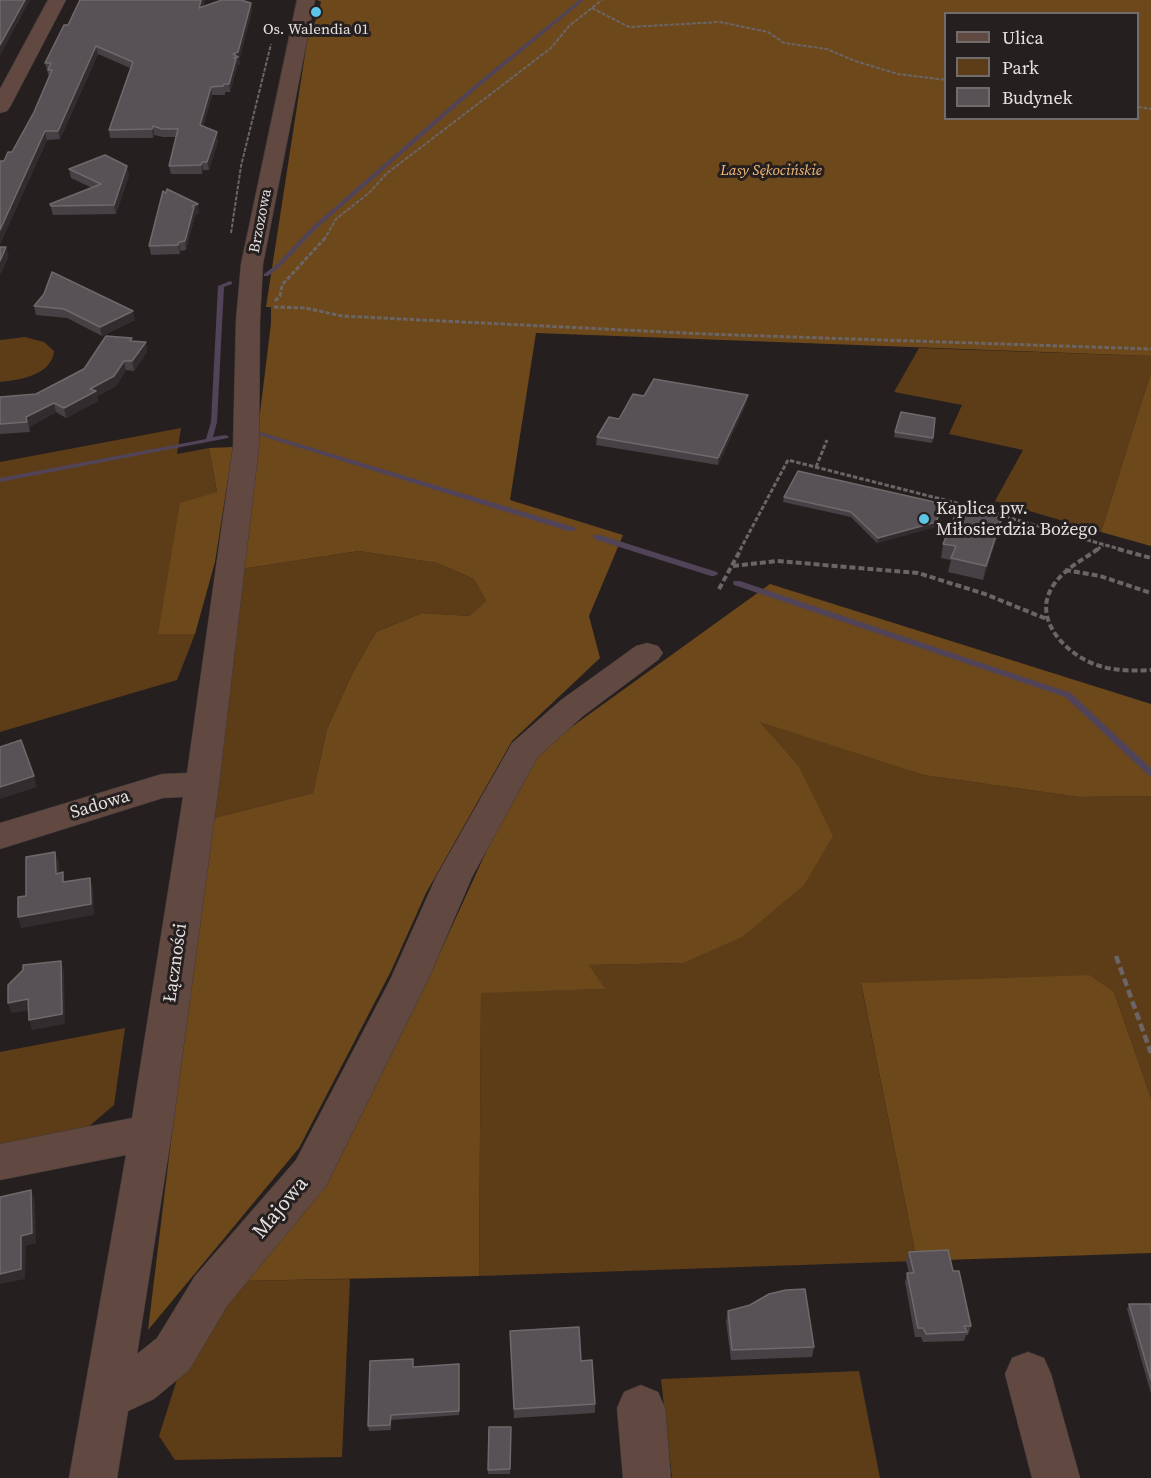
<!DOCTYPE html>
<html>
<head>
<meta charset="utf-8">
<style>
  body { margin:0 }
  #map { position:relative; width:1151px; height:1478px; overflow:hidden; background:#261f20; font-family:"Source Serif 4",serif }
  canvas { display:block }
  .legend { position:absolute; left:944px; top:12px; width:195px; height:108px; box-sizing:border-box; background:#261f20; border:2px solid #726d6d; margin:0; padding:8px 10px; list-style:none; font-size:18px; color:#e5e1e1 }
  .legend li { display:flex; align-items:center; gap:12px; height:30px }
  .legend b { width:30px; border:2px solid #726d6d }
</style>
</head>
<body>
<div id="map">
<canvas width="1151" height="1478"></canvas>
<ul class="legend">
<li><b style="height:8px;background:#614941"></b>Ulica</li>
<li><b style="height:16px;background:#5c3d17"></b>Park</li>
<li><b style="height:16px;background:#585256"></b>Budynek</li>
</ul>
</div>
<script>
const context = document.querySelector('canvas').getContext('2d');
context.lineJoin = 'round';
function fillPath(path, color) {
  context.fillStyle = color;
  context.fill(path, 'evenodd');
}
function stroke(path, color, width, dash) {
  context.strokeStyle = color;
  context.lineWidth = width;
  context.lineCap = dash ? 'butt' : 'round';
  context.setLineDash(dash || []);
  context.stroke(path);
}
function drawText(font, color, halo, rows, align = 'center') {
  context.font = font + ' "Source Serif 4",serif';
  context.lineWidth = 6;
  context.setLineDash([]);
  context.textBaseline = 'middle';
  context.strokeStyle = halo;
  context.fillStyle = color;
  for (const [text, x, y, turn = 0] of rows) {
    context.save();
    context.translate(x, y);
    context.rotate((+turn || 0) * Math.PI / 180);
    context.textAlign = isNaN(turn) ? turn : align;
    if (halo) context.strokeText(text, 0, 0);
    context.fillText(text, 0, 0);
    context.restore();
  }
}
const green = new Path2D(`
  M 25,337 L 44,342 L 54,351 C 52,375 20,380 0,382 L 0,340 Z
  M 919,348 L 1151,356 L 1151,372 L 1101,532 L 995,501 L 1023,450 L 949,434 L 962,405 L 894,392 Z
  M 181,428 L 177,454 L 209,448 L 217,492 L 158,634 L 195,634 L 177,680 L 0,732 L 0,462 Z
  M 359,551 L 437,563 L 474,579 L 486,601 L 471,616 L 422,613 L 376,632 L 353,672 L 327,729 L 313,793 L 210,819 L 241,569 Z
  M 759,721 L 923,775 L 1079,797 L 1151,796 L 1151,1098 L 1114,992 L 861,984 L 917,1261 L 479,1276 L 481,992 L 604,989 L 589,965 L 683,963 L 798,765 Z
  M 125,1028 L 114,1105 L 87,1128 L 0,1146 L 0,1052 Z
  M 350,1279 L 342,1457 L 175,1460 L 159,1436 L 178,1376 L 238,1281 Z
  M 859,1371 L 880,1478 L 672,1478 L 661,1379 Z`);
const forest = new Path2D(`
  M 317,0 L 1151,0 L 1151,356 L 536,333 L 510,500 L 623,535 L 589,616 L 600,658 L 512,741 L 426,893 L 391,971 L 299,1148 L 148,1330 L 210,819 L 313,793 L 327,729 L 353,672 L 376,632 L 422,613 L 470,616 L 486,601 L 474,579 L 437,563 L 359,551 L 241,569 L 271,323 L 271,307 L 266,307 L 308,35 L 318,16 L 321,2 ZM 946,14 L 1138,14 L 1138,118 L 946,118 Z
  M 1151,372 L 1151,546 L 1101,532 Z
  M 233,447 L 215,562 L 195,634 L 158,634 L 180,503 L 217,492 L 209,448 Z
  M 770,584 L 1151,704 L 1151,796 L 1079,797 L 923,775 L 760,722 L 798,765 L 833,836 L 804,885 L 742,937 L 683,963 L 589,965 L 605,989 L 481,993 L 479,1276 L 238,1281 L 432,970 L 524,769 L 534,754 Z
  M 1089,975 L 1114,992 L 1151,1098 L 1151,1253 L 917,1261 L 861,983 Z`);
const stream = new Path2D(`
  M 579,0 L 584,0 L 475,90 L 317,228 L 280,267 L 268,276 L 264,276 L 264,274 L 276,265 L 313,226 L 471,88 Z
  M 230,281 L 232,282 L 232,284 L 224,287 L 217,422 L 213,437 L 226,435 L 229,437 L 228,438 L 0,482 L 0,478 L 206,439 L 211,422 L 218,286 Z
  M 260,432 L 574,527 L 575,529 L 574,531 L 568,531 L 258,435 L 258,433 Z
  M 594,535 L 600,535 L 717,572 L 718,574 L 714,576 L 711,576 L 594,539 L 593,537 Z
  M 734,581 L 740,581 L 1071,693 L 1151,768 L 1151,776 L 1148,775 L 1065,697 L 734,585 L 733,583 Z`);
const pathFar3 = new Path2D(`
  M 592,8 L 629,27 L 720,22 L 768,32 L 784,43 L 827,49 L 855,61 L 898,74 L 946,80
  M 1138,107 L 1151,109
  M 231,233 L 241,166 L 271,44
  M 324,240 L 336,219 L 369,193 L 386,174 L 551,48 L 569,26 L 602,0`);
const pathFar2 = new Path2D(`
  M 275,301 L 280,296 L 282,285 L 325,238
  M 274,307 L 305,308 L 342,316 L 705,334 L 1151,349
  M 816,467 L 827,440
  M 999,515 L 1123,550
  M 740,550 L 788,460 L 980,509
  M 1097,550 L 1103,545`);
const pathFar1 = new Path2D(`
  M 1098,549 C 1081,561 1060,571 1050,591 C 1034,624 1071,658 1100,666 C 1116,671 1134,671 1151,670
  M 1118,549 L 1151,558
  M 733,566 L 777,561 L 918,573 L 985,594 L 1049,620
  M 1065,570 L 1100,576 L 1151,593
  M 719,589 L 741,549`);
const path = new Path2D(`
  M 1116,956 L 1151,1053`);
const minor = new Path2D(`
  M 48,0 L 66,0 L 10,107 L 7,111 L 0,113 L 0,89 Z
  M 297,0 L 315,0 L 263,264 L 260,320 L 259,446 L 219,784 L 172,1132 L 137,1354 L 157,1338 L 195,1276 L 296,1160 L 390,980 L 436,877 L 512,743 L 561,700 L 636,646 L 647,643 L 658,646 L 663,653 L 658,660 L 583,716 L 537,758 L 472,877 L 428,980 L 326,1186 L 227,1306 L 189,1370 L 154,1399 L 128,1411 L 117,1478 L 69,1478 L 126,1155 L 0,1180 L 0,1144 L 132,1118 L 183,797 L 163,798 L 0,849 L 0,823 L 162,774 L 187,773 L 233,446 L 236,320 L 241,264 Z
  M 1028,1352 L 1044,1358 L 1051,1374 L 1080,1478 L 1032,1478 L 1005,1374 L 1012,1358 Z
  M 641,1385 L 658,1392 L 665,1408 L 671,1478 L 623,1478 L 617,1408 L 624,1392 Z`);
const wall = new Path2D(`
  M 80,0 L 205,0 L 203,6 L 251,3 L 252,11 L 239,60 L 240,65 L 237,65 L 237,67 L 230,92 L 225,92 L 225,95 L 212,95 L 203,127 L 218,141 L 209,170 L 203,170 L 202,174 L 171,174 L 169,166 L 176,137 L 163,137 L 154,135 L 153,138 L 110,138 L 109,130 L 130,68 L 98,54 L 60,139 L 47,140 L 0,244 L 0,161 L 4,161 L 12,152 L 34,112 L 49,77 L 45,63 L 68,25 Z
  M 69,169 L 129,175 L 116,214 L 53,215 L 50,204 L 92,188 L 71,178 Z
  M 163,191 L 199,213 L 195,215 L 186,250 L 180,251 L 180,254 L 151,255 L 149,246 Z
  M 44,294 L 135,320 L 102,336 L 67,318 L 36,315 L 34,306 Z
  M 133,341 L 146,342 L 147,352 L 134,371 L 126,370 L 116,386 L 97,396 L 98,401 L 66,418 L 56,412 L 29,427 L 30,432 L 0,434 L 0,397 L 36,394 Z
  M 644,396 L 747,402 L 718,465 L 596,445 L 597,437 L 619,419 Z
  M 895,432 L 933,438 L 932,443 L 894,437 Z
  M 784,497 L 942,509 L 935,527 L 877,543 L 851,517 L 783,502 Z
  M 1003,514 L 1000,528 L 983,580 L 948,572 L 951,560 L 941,558 L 943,544 Z
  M 909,1252 L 953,1271 L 971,1326 L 968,1335 L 966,1335 L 964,1341 L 923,1342 L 921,1337 L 915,1337 L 905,1282 L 907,1273 L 909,1273 L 906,1261 Z
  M 1129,1304 L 1151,1304 L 1151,1394 L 1127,1309 Z
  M 728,1311 L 814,1347 L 812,1357 L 731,1360 L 726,1321 Z
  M 510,1331 L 581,1361 L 595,1404 L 595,1413 L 514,1418 Z
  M 459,1364 L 459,1415 L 391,1420 L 391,1430 L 369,1431 L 368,1426 L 414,1367 Z
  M 511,1432 L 510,1474 L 488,1474 L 488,1470 Z`);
const shadedWall = new Path2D(`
  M 25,0 L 30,0 L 0,56 L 0,45 Z
  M 201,0 L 205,0 L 200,15 L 199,8 Z
  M 251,3 L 252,11 L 239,60 L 240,65 L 237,65 L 237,67 L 230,92 L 229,84 L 233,54 Z
  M 96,46 L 98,54 L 60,139 L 58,131 Z
  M 211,87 L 212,95 L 201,134 L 200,125 Z
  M 153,126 L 154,135 L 153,138 L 152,129 Z
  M 45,131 L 47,140 L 0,244 L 0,230 Z
  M 217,132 L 218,141 L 209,170 L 207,162 Z
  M 202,162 L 203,170 L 202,174 L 201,165 Z
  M 127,166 L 129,175 L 116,214 L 114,205 Z
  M 198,204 L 199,213 L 195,215 L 186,250 L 185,241 L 192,206 Z
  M 179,242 L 180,251 L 180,254 L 178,245 Z
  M 6,247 L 9,256 L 0,276 L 0,261 Z
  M 133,311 L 135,320 L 102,336 L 100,327 Z
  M 146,342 L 147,352 L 134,371 L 132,361 Z
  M 124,361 L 126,370 L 116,386 L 97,396 L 98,401 L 66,418 L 64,408 L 90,389 Z
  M 748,395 L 747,402 L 718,465 L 718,458 Z
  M 54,403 L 56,412 L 29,427 L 26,417 Z
  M 943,504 L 942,509 L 935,527 L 877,543 L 878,538 Z
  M 1003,514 L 1000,528 L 983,580 L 986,566 Z
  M 34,776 L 37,787 L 0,799 L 0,787 Z
  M 55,852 L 59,862 L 60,884 L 56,874 Z
  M 90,878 L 93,888 L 94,915 L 21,928 L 18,917 Z
  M 61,961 L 64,971 L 65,1024 L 32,1030 L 29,1020 Z
  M 28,999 L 32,1010 L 11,1013 L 8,1003 Z
  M 31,1190 L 35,1200 L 36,1243 L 26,1246 L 25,1279 L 0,1284 L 0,1274 L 21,1236 Z`);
const building = new Path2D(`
  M 0,0 L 25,0 L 0,45 Z
  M 80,0 L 201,0 L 199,8 L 222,0 L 241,0 L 251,3 L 238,52 L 233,54 L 238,57 L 234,58 L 236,59 L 229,84 L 224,84 L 223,86 L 211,87 L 200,125 L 217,132 L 207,162 L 202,162 L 201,165 L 169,166 L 178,129 L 162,129 L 153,126 L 152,129 L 109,130 L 133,62 L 96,46 L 58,131 L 45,131 L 0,230 L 0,161 L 4,161 L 8,152 L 12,152 L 34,112 L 52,70 L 48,70 L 51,63 L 45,63 L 64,25 L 68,25 Z
  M 105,155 L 127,166 L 114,205 L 51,206 L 50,204 L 101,184 L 69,169 Z
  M 167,189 L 198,204 L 192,206 L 194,207 L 185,241 L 179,242 L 178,245 L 149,246 L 163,191 L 166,193 Z
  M 0,247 L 6,247 L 0,261 Z
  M 52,272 L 133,311 L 100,327 L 64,309 L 34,306 L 44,294 Z
  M 106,336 L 132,338 L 130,341 L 146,342 L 132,361 L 124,361 L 114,376 L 90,389 L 96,391 L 64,408 L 54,403 L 26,417 L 27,422 L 0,424 L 0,397 L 36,394 L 84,369 Z
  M 654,379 L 748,395 L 718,458 L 597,437 L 609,417 L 619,419 L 633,394 L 644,396 Z
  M 901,412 L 935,418 L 933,438 L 895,432 Z
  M 798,471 L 943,504 L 936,522 L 878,538 L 851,512 L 784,497 Z
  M 960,504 L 1003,514 L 986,566 L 951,558 L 956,546 L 943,544 Z
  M 21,740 L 34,776 L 0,787 L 0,747 Z
  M 55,852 L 56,874 L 63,872 L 63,882 L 90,878 L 91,904 L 18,917 L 18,897 L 26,896 L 26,857 Z
  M 61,961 L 62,1014 L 29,1020 L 28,999 L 8,1003 L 8,985 L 23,970 L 23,965 Z
  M 31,1190 L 32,1233 L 21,1236 L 21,1269 L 0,1274 L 0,1197 Z
  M 948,1250 L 953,1271 L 959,1271 L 971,1326 L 964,1326 L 967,1332 L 926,1334 L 923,1328 L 918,1328 L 907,1273 L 914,1273 L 909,1252 Z
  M 805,1289 L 814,1347 L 732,1350 L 728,1311 L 750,1305 L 769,1294 L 786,1290 Z
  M 1129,1304 L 1151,1304 L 1151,1380 Z
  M 579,1327 L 581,1361 L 592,1360 L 595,1404 L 514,1409 L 510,1331 Z
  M 413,1359 L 413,1367 L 459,1364 L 459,1411 L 391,1415 L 390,1425 L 368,1426 L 370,1361 Z
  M 489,1427 L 511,1427 L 510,1469 L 488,1470 Z`);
const markers = [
  [316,12,6,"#5cc7e7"],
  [924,519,6,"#5cc7e7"]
];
const farPoinames = [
  ["Os. Walendia 01",316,30]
];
const farParknames = [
  ["Lasy Sękocińskie",771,171]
];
const farStreetnames = [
  ["Brzozowa",261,221,-79]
];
const poiNames = [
  ["Kaplica pw.",936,509],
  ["Miłosierdzia Bożego",936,530]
];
const streetNames = [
  ["Sadowa",100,805,-17],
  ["Łączności",176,963,-82]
];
const nearStreetnames = [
  ["Majowa",281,1208,-50]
];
fillPath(green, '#5c3d17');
fillPath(forest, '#6c481b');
fillPath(stream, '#514459');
stroke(minor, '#413a3b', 1);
stroke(pathFar3, '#6b6566', 2, [4, 1.5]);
stroke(pathFar2, '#6b6566', 3, [4.5, 2]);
stroke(pathFar1, '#6b6566', 4, [6, 3]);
stroke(path, '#6b6566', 4.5, [8, 4]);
fillPath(minor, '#614941');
fillPath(wall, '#474145');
fillPath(shadedWall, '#332c2f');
fillPath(building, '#585256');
stroke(building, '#6e696b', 1.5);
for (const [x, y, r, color] of markers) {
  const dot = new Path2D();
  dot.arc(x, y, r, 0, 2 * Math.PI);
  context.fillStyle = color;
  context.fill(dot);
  stroke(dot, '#261f20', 2);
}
drawText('15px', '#e5e1e1', '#261f20', farPoinames);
drawText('italic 15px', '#f7bd79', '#261f20', farParknames);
drawText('15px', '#e5e1e1', '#261f20', farStreetnames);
drawText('18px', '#e5e1e1', '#261f20', poiNames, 'left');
drawText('18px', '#e5e1e1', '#261f20', streetNames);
drawText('21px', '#e5e1e1', '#261f20', nearStreetnames);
</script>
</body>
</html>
